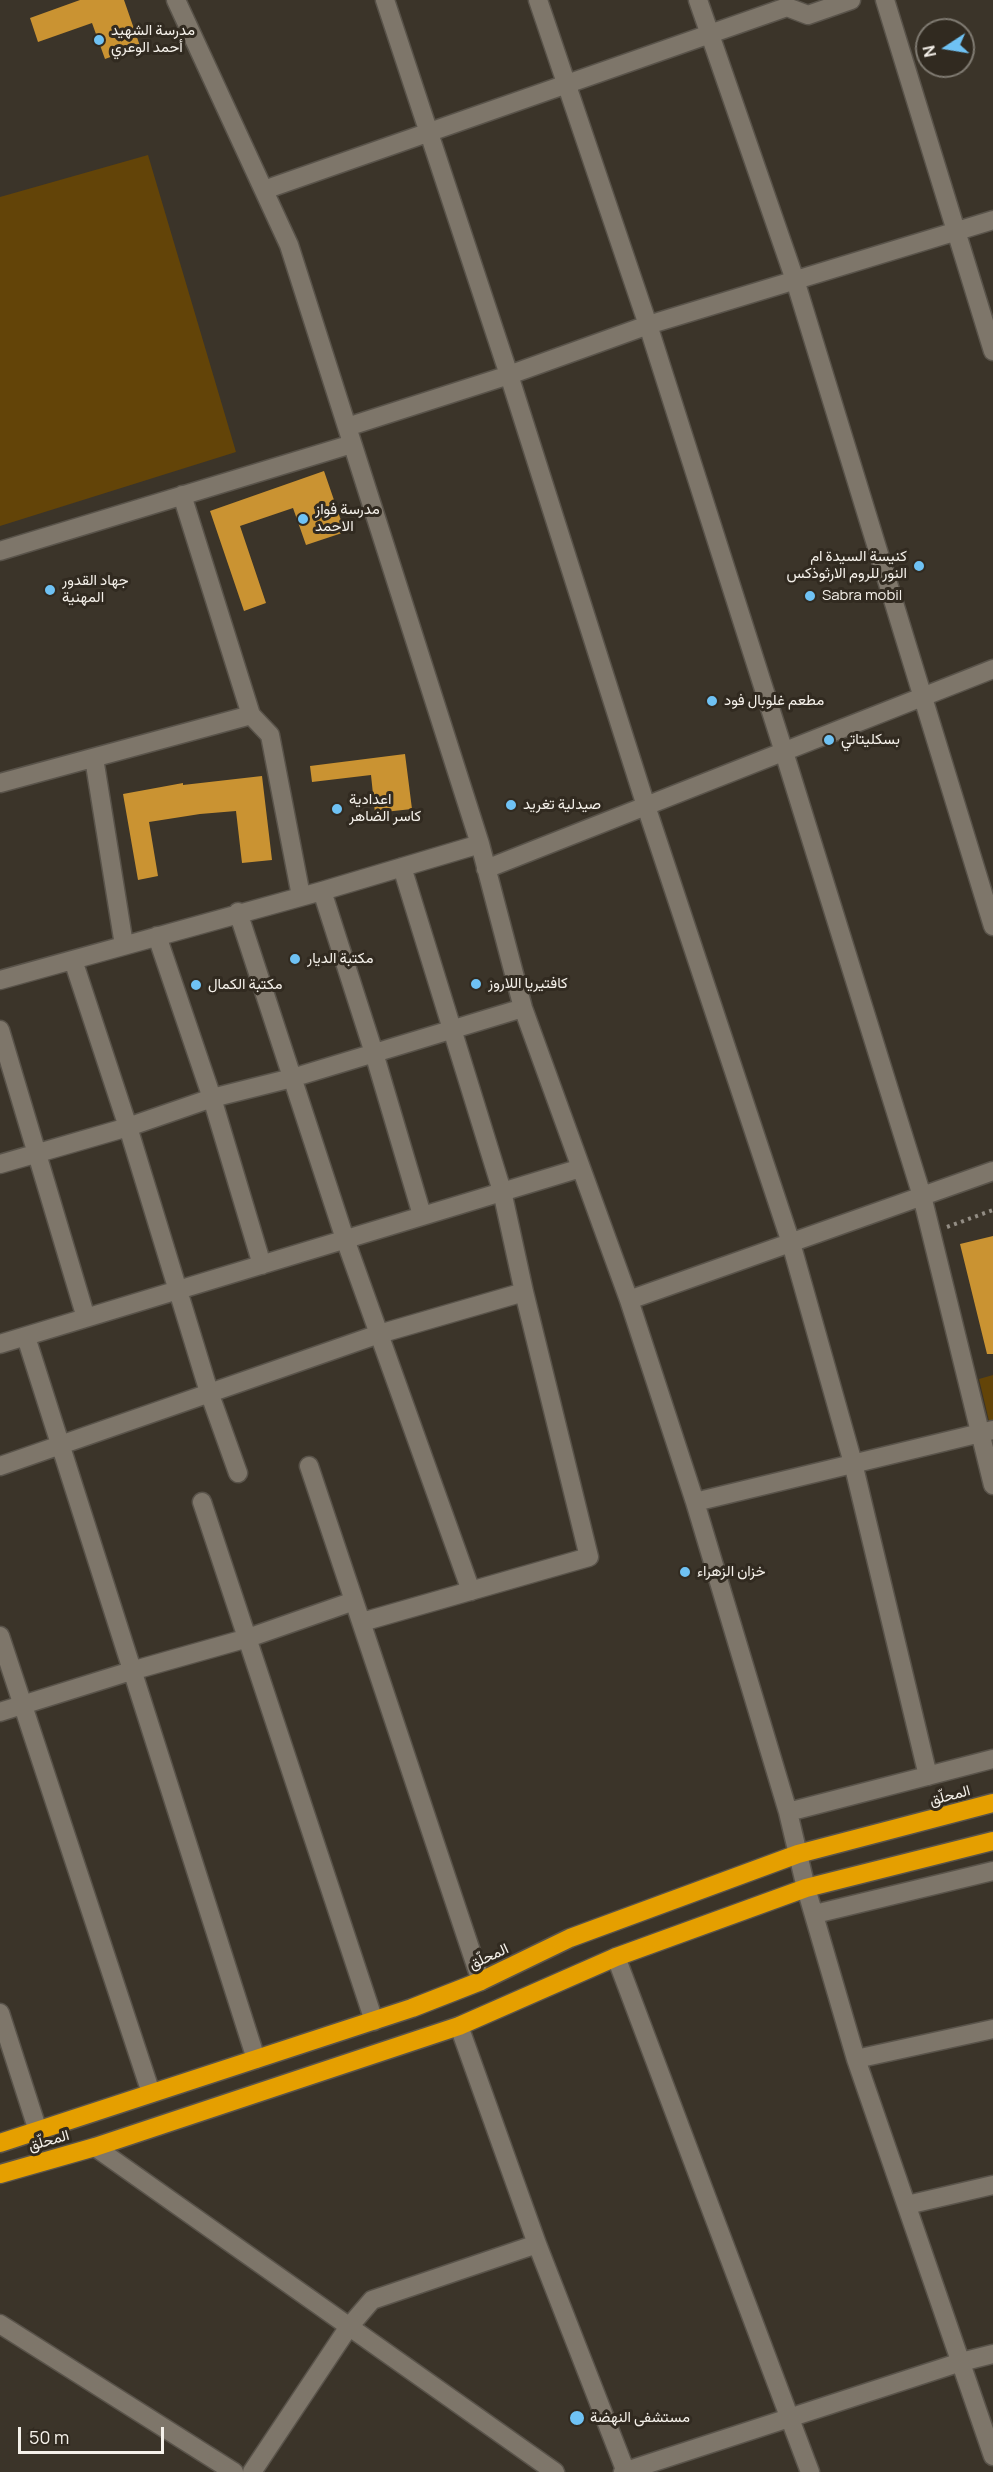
<!DOCTYPE html>
<html>
<head>
<meta charset="utf-8">
<style>
  body { margin:0 }
  #map { position:relative; width:993px; height:2472px; overflow:hidden; background:#3b3429; font-family:Manrope,sans-serif }
  canvas { display:block }
  .north { position:absolute; left:915px; top:18px; width:60px; height:60px; box-sizing:border-box; background:#312a20; border:2px solid #7f7a71; border-radius:50%; rotate:258deg; font-size:16px; font-weight:700; line-height:24px; text-align:center; color:#f5f1ea }
  .north::after { content:''; display:block; margin:auto; width:21px; height:27px; background:#6fc2f4; clip-path:polygon(50% 0,100% 100%,50% 72%,0 100%) }
  .scale { position:absolute; left:18px; top:2427px; width:146px; height:27px; box-sizing:border-box; border:3px solid #f5f1ea; border-top:0; padding-left:8px; font-size:18px; line-height:21px; white-space:nowrap; color:#f5f1ea; -webkit-text-stroke:4px #312a20; paint-order:stroke }
</style>
</head>
<body>
<div id="map">
<canvas width="993" height="2472"></canvas>
<div class="north">N</div>
<div class="scale">50 m</div>
</div>
<script>
const context = document.querySelector('canvas').getContext('2d');
context.lineJoin = 'round';
function fillPath(path, color) {
  context.fillStyle = color;
  context.fill(path, 'evenodd');
}
function stroke(path, color, width, dash) {
  context.strokeStyle = color;
  context.lineWidth = width;
  context.lineCap = dash ? 'butt' : 'round';
  context.setLineDash(dash || []);
  context.stroke(path);
}
function drawText(font, color, halo, rows, align = 'center') {
  context.font = font + ' Manrope,Vazirmatn,sans-serif';
  context.lineWidth = 6;
  context.setLineDash([]);
  context.textBaseline = 'middle';
  context.strokeStyle = halo;
  context.fillStyle = color;
  for (const [text, x, y, turn = 0] of rows) {
    context.save();
    context.translate(x, y);
    context.rotate((+turn || 0) * Math.PI / 180);
    context.textAlign = isNaN(turn) ? turn : align;
    if (halo) context.strokeText(text, 0, 0);
    context.fillText(text, 0, 0);
    context.restore();
  }
}
const green = new Path2D(`
  M 148,155 L 236,452 L 0,526 L 0,197 Z
  M 993,1375 L 993,1425 L 990,1425 L 979,1379 Z`);
const building = new Path2D(`
  M 80,0 L 124,0 L 140,46 L 105,59 L 92,23 L 38,42 L 30,18 Z
  M 324,471 L 345,532 L 306,545 L 293,508 L 240,526 L 266,603 L 244,611 L 210,511 Z
  M 405,754 L 412,809 L 375,813 L 371,775 L 312,782 L 310,766 Z
  M 262,776 L 272,860 L 242,863 L 236,811 L 200,814 L 149,822 L 158,876 L 138,880 L 123,794 L 183,783 L 183,785 Z
  M 993,1236 L 993,1354 L 987,1354 L 960,1244 Z`);
const path = new Path2D(`
  M 947,1227 L 993,1210`);
const minor = new Path2D(`
  M 176,0 L 289,245 L 480,844 L 523,1008 L 629,1300 L 695,1502 L 788,1812 L 806,1888 L 856,2059 L 993,2456
  M 385,0 L 509,375 L 646,806 L 791,1243 L 853,1463 L 928,1776
  M 538,0 L 648,325 L 784,752 L 922,1196 L 993,1485
  M 698,0 L 795,280 L 993,926
  M 885,0 L 993,351
  M 264,190 L 787,7 L 808,15 L 851,0
  M 347,427 L 509,375 L 648,325 L 993,220
  M 0,551 L 352,444
  M 251,715 L 270,735 L 301,896
  M 94,758 L 124,945
  M 0,783 L 251,715 L 182,495
  M 486,869 L 993,669
  M 322,891 L 374,1053 L 422,1215
  M 238,912 L 345,1239 L 471,1591
  M 157,936 L 212,1098 L 262,1265
  M 73,960 L 128,1127 L 209,1392 L 238,1473
  M 0,980 L 322,891 L 480,844
  M 0,1030 L 86,1318
  M 0,1164 L 128,1127 L 212,1098 L 292,1078 L 523,1008
  M 629,1300 L 993,1171
  M 26,1337 L 256,2059
  M 0,1344 L 581,1168
  M 0,1466 L 379,1334 L 524,1292
  M 309,1466 L 481,1981
  M 202,1502 L 374,2021
  M 695,1502 L 993,1430
  M 362,1622 L 589,1557 L 524,1292 L 502,1191 L 402,867
  M 0,1636 L 151,2093
  M 0,1712 L 131,1671 L 248,1638 L 354,1601
  M 788,1812 L 993,1759
  M 815,1914 L 993,1871
  M 616,1957 L 810,2472
  M 0,2013 L 38,2131
  M 459,2026 L 537,2244 L 626,2472
  M 856,2059 L 993,2029
  M 95,2147 L 555,2472
  M 907,2205 L 993,2185
  M 0,2324 L 234,2472
  M 252,2472 L 348,2328 L 372,2300 L 537,2244
  M 623,2472 L 961,2362 L 993,2354`);
const highway = new Path2D(`
  M 0,2143 L 412,2008 L 481,1981 L 570,1938 L 798,1854 L 993,1803
  M 0,2174 L 95,2147 L 459,2026 L 616,1957 L 806,1888 L 993,1841`);
const markers = [
  [99,40,6,"#6fc2f4"],
  [303,519,6,"#6fc2f4"],
  [919,566,6,"#6fc2f4"],
  [50,590,6,"#6fc2f4"],
  [810,596,6,"#6fc2f4"],
  [712,701,6,"#6fc2f4"],
  [829,740,6,"#6fc2f4"],
  [511,805,6,"#6fc2f4"],
  [337,809,6,"#6fc2f4"],
  [295,959,6,"#6fc2f4"],
  [476,984,6,"#6fc2f4"],
  [196,985,6,"#6fc2f4"],
  [685,1572,6,"#6fc2f4"],
  [577,2418,8,"#6fc2f4"]
];
const poiNames = [
  ["مدرسة الشهيد",111,31],
  ["أحمد الوعري",111,48],
  ["مدرسة فواز",315,510],
  ["الاحمد",315,527],
  ["كنيسة السيدة ام",907,557,"right"],
  ["النور للروم الارثوذكس",907,574,"right"],
  ["جهاد القدور",62,581],
  ["المهنية",62,598],
  ["Sabra mobil",822,596],
  ["مطعم غلوبال فود",724,701],
  ["بسكليتاتي",841,740],
  ["اعدادية",349,800],
  ["كاسر الضاهر",349,817],
  ["صيدلية تغريد",523,805],
  ["مكتبة الديار",307,959],
  ["كافتيريا اللاروز",488,984],
  ["مكتبة الكمال",208,985],
  ["خزان الزهراء",697,1572],
  ["مستشفى النهضة",590,2418]
];
const streetNames = [
  ["المحلّق",950,1796,-15],
  ["المحلّق",489,1957,-25],
  ["المحلّق",49,2141,-16]
];
fillPath(green, '#634408');
fillPath(building, '#ca9332');
stroke(minor, '#59534a', 21);
stroke(highway, '#59534a', 21);
stroke(path, '#938d84', 4, [3, 4.5]);
stroke(minor, '#7e766a', 18);
stroke(highway, '#e59f00', 18);
for (const [x, y, r, color] of markers) {
  const dot = new Path2D();
  dot.arc(x, y, r, 0, 2 * Math.PI);
  context.fillStyle = color;
  context.fill(dot);
  stroke(dot, '#312a20', 2);
}
drawText('15px', '#f5f1ea', '#312a20', poiNames, 'left');
drawText('15px', '#f5f1ea', '#312a20', streetNames);
</script>
</body>
</html>
